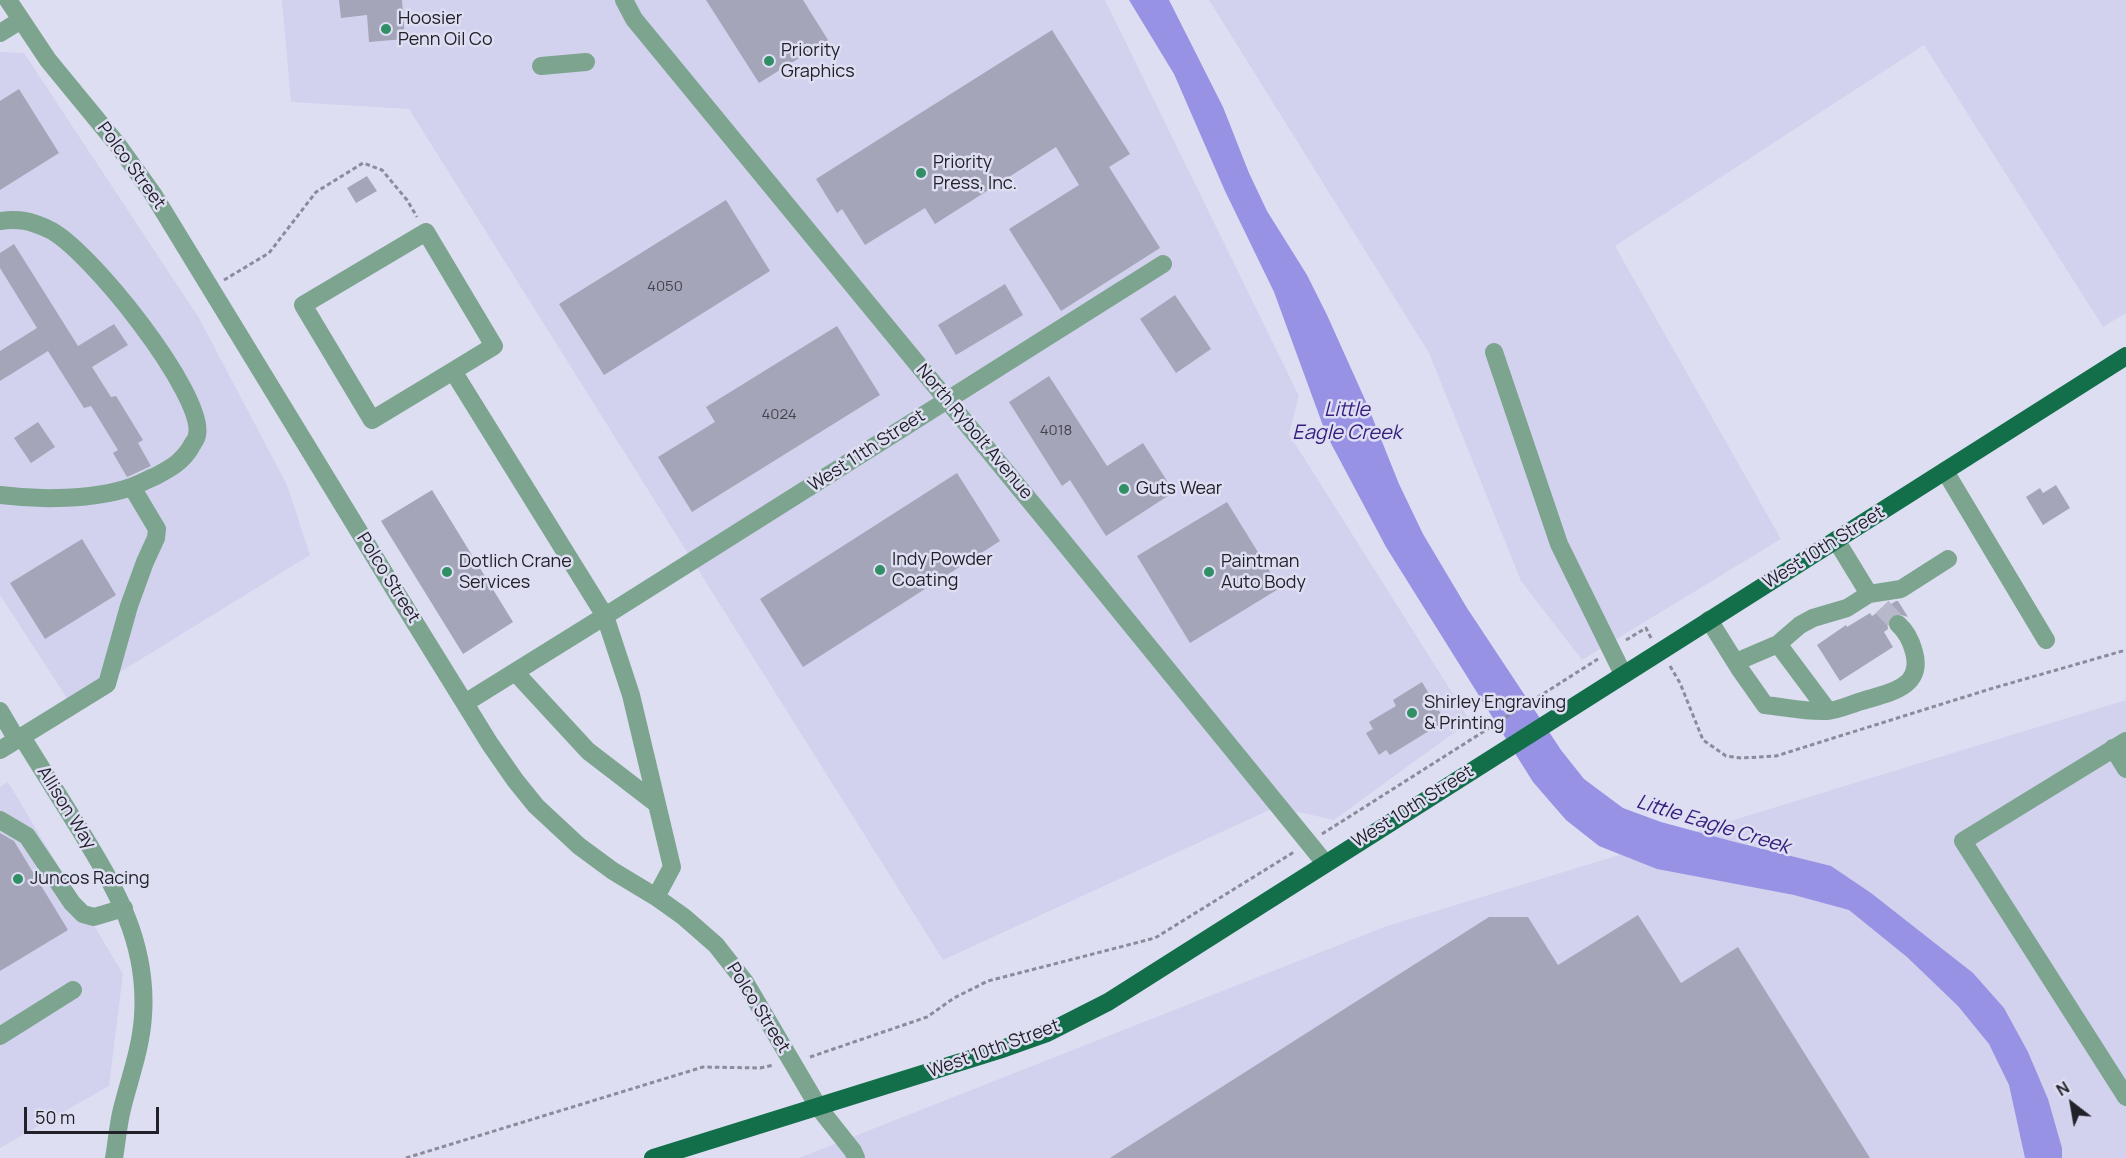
<!DOCTYPE html>
<html>
<head>
<meta charset="utf-8">
<style>
  body { margin:0 }
  #map { position:relative; width:2126px; height:1158px; overflow:hidden; background:#dedef3; font-family:Manrope,sans-serif }
  canvas { display:block }
  .north { position:absolute; left:2042px; top:1074px; width:60px; height:60px; -webkit-text-stroke:4px #dedef3; paint-order:stroke; rotate:329deg; font-size:16px; font-weight:700; line-height:24px; text-align:center; color:#222129 }
  .north::after { content:''; display:block; margin:auto; width:21px; height:27px; background:#222129; clip-path:polygon(50% 0,100% 100%,50% 72%,0 100%) }
  .scale { position:absolute; left:24px; top:1107px; width:135px; height:27px; box-sizing:border-box; border:3px solid #222129; border-top:0; padding-left:8px; font-size:18px; line-height:21px; white-space:nowrap; color:#222129; -webkit-text-stroke:4px #dedef3; paint-order:stroke }
</style>
</head>
<body>
<div id="map">
<canvas width="2126" height="1158"></canvas>
<div class="north">N</div>
<div class="scale">50 m</div>
</div>
<script>
const context = document.querySelector('canvas').getContext('2d');
context.lineJoin = 'round';
function fillPath(path, color) {
  context.fillStyle = color;
  context.fill(path, 'evenodd');
}
function stroke(path, color, width, dash) {
  context.strokeStyle = color;
  context.lineWidth = width;
  context.lineCap = dash ? 'butt' : 'round';
  context.setLineDash(dash || []);
  context.stroke(path);
}
function drawText(font, color, halo, rows, align = 'center') {
  context.font = font + ' Manrope,sans-serif';
  context.lineWidth = 5;
  context.setLineDash([]);
  context.textBaseline = 'middle';
  context.strokeStyle = halo;
  context.fillStyle = color;
  for (const [text, x, y, turn = 0] of rows) {
    context.save();
    context.translate(x, y);
    context.rotate((+turn || 0) * Math.PI / 180);
    context.textAlign = isNaN(turn) ? turn : align;
    if (halo) context.strokeText(text, 0, 0);
    context.fillText(text, 0, 0);
    context.restore();
  }
}
const built = new Path2D(`
  M 282,0 L 1105,0 L 1299,396 L 1289,434 L 1470,721 L 1334,820 L 1276,807 L 943,960 L 409,109 L 291,102 Z
  M 1209,0 L 2126,0 L 2126,313 L 2103,327 L 1924,45 L 1615,246 L 1781,539 L 1582,660 L 1521,581 L 1429,353 Z
  M 0,52 L 24,53 L 199,318 L 287,485 L 310,555 L 70,703 L 0,595 Z
  M 2126,700 L 2126,1158 L 799,1158 L 1387,926 Z
  M 8,782 L 123,974 L 109,1086 L 0,1148 L 0,787 Z`);
const water = new Path2D(`
  M 1129,0 L 1169,0 L 1223,107 L 1249,173 L 1267,211 L 1307,275 L 1327,315 L 1367,404 L 1399,484 L 1423,534 L 1467,608 L 1561,750 L 1584,779 L 1623,808 L 1661,822 L 1731,841 L 1831,866 L 1871,893 L 1973,973 L 2004,1008 L 2028,1052 L 2048,1099 L 2062,1148 L 2062,1158 L 2025,1158 L 2009,1085 L 1989,1044 L 1958,1006 L 1907,957 L 1849,910 L 1794,895 L 1657,869 L 1599,846 L 1566,820 L 1533,782 L 1386,547 L 1326,434 L 1274,292 L 1225,191 L 1174,74 Z`);
const building = new Path2D(`
  M 339,0 L 402,0 L 405,39 L 369,42 L 367,15 L 341,18 Z
  M 706,0 L 803,0 L 828,40 L 759,83 Z
  M 1052,30 L 1130,154 L 1109,167 L 1160,248 L 1061,311 L 1009,229 L 1079,185 L 1056,147 L 935,224 L 925,208 L 865,245 L 842,209 L 837,213 L 816,179 Z
  M 19,89 L 59,153 L 0,190 L 0,101 Z
  M 367,176 L 377,191 L 356,203 L 347,188 Z
  M 726,200 L 770,271 L 604,375 L 559,304 Z
  M 14,244 L 78,346 L 114,324 L 128,345 L 92,367 L 111,397 L 116,396 L 143,440 L 138,443 L 151,466 L 127,477 L 113,453 L 118,450 L 91,406 L 84,408 L 48,351 L 0,381 L 0,351 L 37,328 L 0,268 L 0,253 Z
  M 1005,284 L 1023,315 L 956,355 L 938,325 Z
  M 1175,295 L 1211,349 L 1176,373 L 1140,319 Z
  M 837,326 L 880,395 L 692,512 L 658,457 L 715,422 L 706,407 Z
  M 1049,376 L 1107,466 L 1143,443 L 1174,492 L 1106,536 L 1070,480 L 1062,486 L 1009,402 Z
  M 38,422 L 55,447 L 31,463 L 14,438 Z
  M 957,473 L 1000,541 L 803,667 L 760,599 Z
  M 2056,485 L 2070,508 L 2043,525 L 2026,497 L 2040,488 L 2043,493 Z
  M 432,490 L 513,622 L 463,654 L 381,521 Z
  M 1227,502 L 1280,588 L 1190,643 L 1137,556 Z
  M 82,539 L 116,595 L 45,639 L 10,583 Z
  M 1896,601 L 1898,601 L 1908,617 L 1895,613 L 1887,621 L 1888,629 L 1884,632 L 1893,647 L 1840,681 L 1817,645 L 1846,625 L 1847,627 L 1870,613 L 1872,616 Z
  M 1422,682 L 1445,721 L 1390,755 L 1386,750 L 1379,755 L 1366,733 L 1373,729 L 1369,722 L 1396,706 L 1393,700 Z
  M 0,833 L 14,841 L 68,930 L 0,971 Z
  M 1638,915 L 1681,983 L 1738,947 L 1870,1158 L 1110,1158 L 1489,917 L 1528,917 L 1558,965 Z`);
const minorTunnel = new Path2D(`
  M 1882,607 L 1898,624`);
const path = new Path2D(`
  M 224,280 L 269,253 L 316,192 L 363,163 L 382,170 L 407,200 L 417,217
  M 1626,640 L 1646,628 L 1651,638
  M 1670,666 L 1680,683 L 1703,740 L 1726,756 L 1741,758 L 1776,756 L 1990,689 L 2126,650
  M 1322,834 L 1598,659
  M 810,1057 L 927,1017 L 954,998 L 988,981 L 1155,938 L 1294,852
  M 406,1158 L 703,1067 L 760,1068 L 774,1065`);
const minor = new Path2D(`
  M 8,0 L 48,60 L 117,144 L 153,194 L 399,597 L 490,744 L 515,780 L 536,806 L 579,846 L 613,871 L 656,897 L 684,917 L 716,945 L 745,982 L 819,1108 L 853,1151 L 856,1158
  M 624,0 L 634,19 L 1044,518 L 1325,863
  M 0,33 L 21,20
  M 541,66 L 586,62
  M 0,221 C 18,218 31,221 48,229 C 86,245 206,395 197,435 C 197,439 192,444 191,447 C 182,462 171,468 156,476 C 148,479 140,484 131,487 C 95,500 38,500 0,495
  M 1494,352 L 1559,544 L 1623,674
  M 453,371 L 494,346 L 426,232 L 303,305 L 372,420 L 453,371 L 605,616 L 1163,264
  M 1945,471 L 2046,640
  M 1869,594 L 1901,589 L 1948,559
  M 1709,620 L 1739,668 L 1765,705 C 1785,707 1806,712 1826,711 C 1837,711 1851,704 1862,701 C 1888,693 1924,688 1914,652 C 1911,640 1907,632 1898,624
  M 1778,644 L 1828,711
  M 1736,662 L 1778,644 L 1800,625 L 1813,618 L 1847,608 L 1869,594 L 1836,540
  M 515,672 L 588,751 L 657,804
  M 465,703 L 605,616 L 631,695 L 672,867 L 656,897
  M 0,711 L 17,740
  M 22,737 C 41,768 61,799 80,830 C 116,889 148,943 143,1016 C 141,1048 130,1077 122,1109 C 118,1125 117,1141 114,1158
  M 2126,741 L 1963,841 L 2126,1097
  M 2113,748 L 2126,769
  M 0,750 L 107,684 L 129,606 L 145,562 L 156,538 L 157,529 L 132,487
  M 0,820 L 27,836 L 72,903 L 83,914 L 94,917 L 124,908
  M 0,1036 L 73,990`);
const major = new Path2D(`
  M 653,1158 L 999,1050 L 1047,1033 L 1108,1002 L 2126,356`);
const markers = [
  [386,29,6,"#328e65"],
  [769,61,6,"#328e65"],
  [921,173,6,"#328e65"],
  [1124,489,6,"#328e65"],
  [880,570,6,"#328e65"],
  [447,572,6,"#328e65"],
  [1209,572,6,"#328e65"],
  [1412,713,6,"#328e65"],
  [18,879,6,"#328e65"]
];
const numberNames = [
  ["4050",665,287],
  ["4024",779,415],
  ["4018",1056,431]
];
const poiNames = [
  ["Hoosier",398,19],
  ["Penn Oil Co",398,40],
  ["Priority",781,51],
  ["Graphics",781,72],
  ["Priority",933,163],
  ["Press, Inc.",933,184],
  ["Guts Wear",1136,489],
  ["Indy Powder",892,560],
  ["Coating",892,581],
  ["Dotlich Crane",459,562],
  ["Services",459,583],
  ["Paintman",1221,562],
  ["Auto Body",1221,583],
  ["Shirley Engraving",1424,703],
  ["& Printing",1424,724],
  ["Juncos Racing",30,879]
];
const streetNames = [
  ["Polco Street",131,166,54],
  ["North Rybolt Avenue",974,432,50],
  ["West 11th Street",867,451,-33],
  ["West 10th Street",1824,548,-32],
  ["Polco Street",388,578,58],
  ["West 10th Street",1413,807,-32],
  ["Allison Way",66,808,58],
  ["Polco Street",758,1008,58],
  ["West 10th Street",994,1049,-20]
];
const waterNames = [
  ["Little",1347,410],
  ["Eagle Creek",1347,433],
  ["Little Eagle Creek",1713,825,17]
];
fillPath(built, '#d2d2ee');
fillPath(water, '#9892e4');
fillPath(building, '#a5a5b9');
stroke(minorTunnel, '#b8b8cb', 18, [18, 9]);
stroke(path, '#8c8b9b', 3, [4.5, 3]);
stroke(minor, '#7ca48e', 18);
stroke(major, '#126f4a', 18);
for (const [x, y, r, color] of markers) {
  const dot = new Path2D();
  dot.arc(x, y, r, 0, 2 * Math.PI);
  context.fillStyle = color;
  context.fill(dot);
  stroke(dot, '#dedef3', 2);
}
drawText('15px', '#43424d', null, numberNames);
drawText('18px', '#222129', '#dedef3', poiNames, 'left');
drawText('18px', '#222129', '#dedef3', streetNames);
drawText('italic 20px', '#351c7c', '#dedef3', waterNames);
</script>
</body>
</html>
